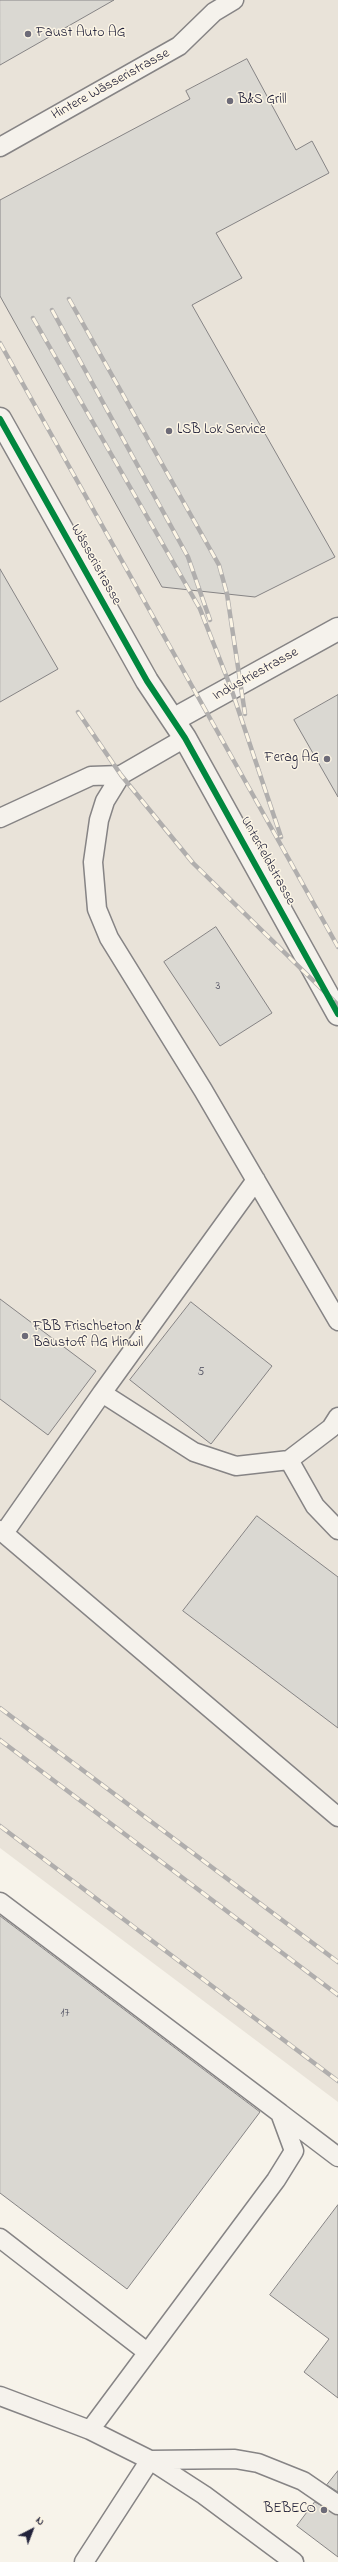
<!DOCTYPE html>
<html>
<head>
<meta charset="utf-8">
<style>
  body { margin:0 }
  #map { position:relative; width:338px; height:2562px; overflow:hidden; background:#f7f3ea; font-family:"Indie Flower",sans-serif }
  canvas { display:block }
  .north { position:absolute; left:12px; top:2510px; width:40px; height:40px; -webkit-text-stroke:3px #fcf5e5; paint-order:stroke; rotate:42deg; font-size:11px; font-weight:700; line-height:16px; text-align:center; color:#22223b }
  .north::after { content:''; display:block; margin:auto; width:14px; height:18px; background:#22223b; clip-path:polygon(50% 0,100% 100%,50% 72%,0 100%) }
</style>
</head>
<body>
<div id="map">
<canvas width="338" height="2562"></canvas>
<div class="north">N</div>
</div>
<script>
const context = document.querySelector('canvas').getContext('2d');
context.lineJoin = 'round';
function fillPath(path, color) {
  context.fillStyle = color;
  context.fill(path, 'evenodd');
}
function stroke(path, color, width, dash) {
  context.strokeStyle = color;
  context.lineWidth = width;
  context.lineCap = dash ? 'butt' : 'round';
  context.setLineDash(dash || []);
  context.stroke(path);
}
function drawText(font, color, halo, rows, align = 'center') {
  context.font = font + ' "Indie Flower",sans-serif';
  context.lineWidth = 3;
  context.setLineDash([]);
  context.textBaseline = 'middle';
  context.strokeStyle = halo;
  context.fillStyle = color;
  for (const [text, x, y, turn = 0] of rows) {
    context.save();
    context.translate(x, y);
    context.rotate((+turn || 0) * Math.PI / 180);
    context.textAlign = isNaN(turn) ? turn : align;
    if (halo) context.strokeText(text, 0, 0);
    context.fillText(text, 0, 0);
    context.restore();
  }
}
const built = new Path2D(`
  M 0,0 L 338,0 L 338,2102 L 0,1848 Z`);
const building = new Path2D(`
  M 0,0 L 114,0 L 0,65 Z
  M 247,59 L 296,150 L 312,141 L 329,173 L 216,233 L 242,278 L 192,305 L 335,557 L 255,597 L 162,587 L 0,296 L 0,200 L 190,99 L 186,91 Z
  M 0,569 L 58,669 L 0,702 Z
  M 338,695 L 338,797 L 294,720 Z
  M 216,927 L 272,1013 L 220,1046 L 164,962 Z
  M 0,1299 L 96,1371 L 48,1435 L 0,1399 Z
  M 191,1302 L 272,1366 L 211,1444 L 130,1380 Z
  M 257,1516 L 338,1577 L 338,1728 L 183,1611 Z
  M 0,1916 L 260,2112 L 127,2289 L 0,2193 Z
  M 338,2205 L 338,2398 L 304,2372 L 329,2339 L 270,2295 Z
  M 338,2471 L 338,2492 L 327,2485 Z
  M 315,2502 L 338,2515 L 338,2557 L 297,2526 Z`);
const service = new Path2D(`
  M 0,147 L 179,46 L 214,12 L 234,0
  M 121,775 L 105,801 L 99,820 L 93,862 L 97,909 L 109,938 L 203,1090 L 338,1321
  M 0,818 L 91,776 L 121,775 L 185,738
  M 256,1180 L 102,1393 L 194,1452 L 236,1466 L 289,1460 L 331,1428 L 338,1417
  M 289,1460 L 315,1506 L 338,1530
  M 0,1530 L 338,1817
  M 4,1533 L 102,1393
  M 0,1902 L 280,2113 L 294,2151 L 276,2180 L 90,2430
  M 280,2113 L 338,2157
  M 0,2238 L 147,2352
  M 0,2396 L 90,2430 L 150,2460 L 235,2459 L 258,2463 L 303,2481 L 338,2505
  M 84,2562 L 150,2460 L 204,2495 L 294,2562`);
const minor = new Path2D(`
  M 0,419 L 147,681 L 185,738 L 338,1014
  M 173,720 L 338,629`);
const rail = new Path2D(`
  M 69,299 L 219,565 L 227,594 L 245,714
  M 52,310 L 188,557 L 210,620
  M 33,318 L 200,609 L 231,688 L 281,837
  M 0,343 L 338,947
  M 78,712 L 121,775 L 193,863 L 338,1005
  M 0,1708 L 338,1962
  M 0,1740 L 338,1995
  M 0,1826 L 338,2081`);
const cycleway = new Path2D(`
  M 0,419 L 147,681 L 185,738 L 338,1014`);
const markers = [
  [28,34,4,"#6d6b78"],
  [230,101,4,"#6d6b78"],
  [169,431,4,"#6d6b78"],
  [327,759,4,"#6d6b78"],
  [25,1336,4,"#6d6b78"],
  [324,2510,4,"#6d6b78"]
];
const numberNames = [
  ["3",218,987],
  ["5",201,1373],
  ["17",65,2014]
];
const poiNames = [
  ["Faust Auto AG",36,34],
  ["B&S Grill",238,101],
  ["LSB Lok Service",177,431],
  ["Ferag AG",319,759,"right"],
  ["FBB Frischbeton &",33,1328],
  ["Baustoff AG Hinwil",33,1344],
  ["BEBECO",316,2510,"right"]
];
const streetNames = [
  ["Hintere Wässeristrasse",111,85,-29],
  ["Wässeristrasse",95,565,61],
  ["Industriestrasse",256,675,-29],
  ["Unterfeldstrasse",267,861,61]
];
fillPath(built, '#e9e3d9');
fillPath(building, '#dad8d2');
stroke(building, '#868485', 1);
stroke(service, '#868485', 21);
stroke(minor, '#868485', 25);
stroke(service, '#f5f2ec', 18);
stroke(minor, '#f5f2ec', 22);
stroke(rail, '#b0aead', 4.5);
stroke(rail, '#fcf5e5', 3, [9]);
stroke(cycleway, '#00873e', 6);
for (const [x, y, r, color] of markers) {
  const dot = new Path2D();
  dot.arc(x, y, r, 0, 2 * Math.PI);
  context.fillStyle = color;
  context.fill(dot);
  stroke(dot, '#fcf5e5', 1.5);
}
drawText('12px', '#505061', null, numberNames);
drawText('14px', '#22223b', '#fcf5e5', poiNames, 'left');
drawText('14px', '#22223b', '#fcf5e5', streetNames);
</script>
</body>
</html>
